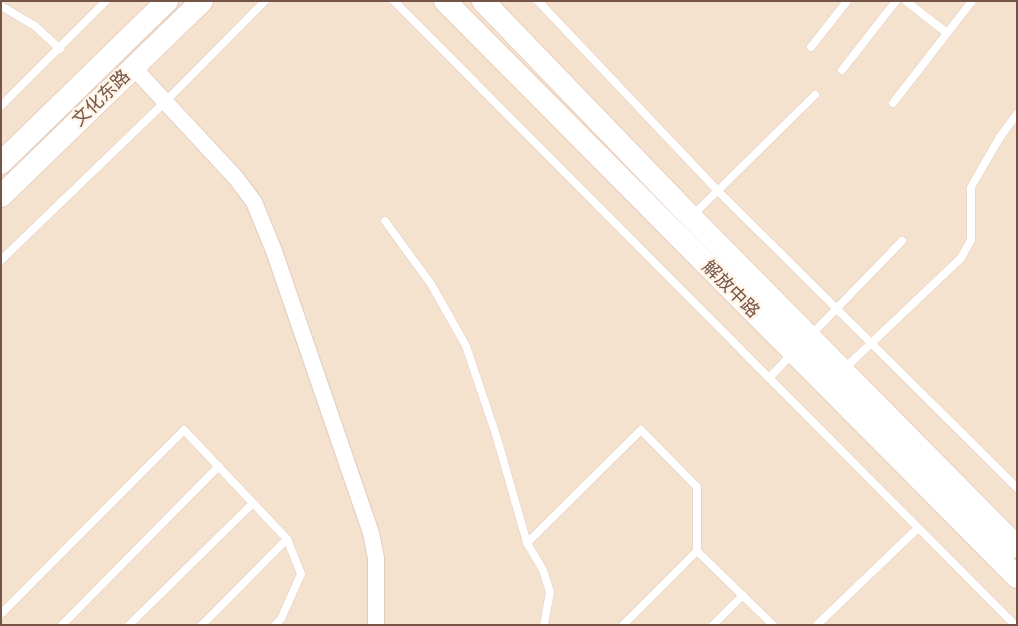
<!DOCTYPE html>
<html>
<head>
<meta charset="utf-8">
<style>
  body { margin:0 }
  #map { position:relative; width:1018px; height:626px; overflow:hidden; background:#fdf0e0; font-family:Ubuntu,sans-serif }
  canvas { display:block }
  .frame { position:absolute; inset:0; border:2px solid #735447; pointer-events:none }
</style>
</head>
<body>
<div id="map">
<canvas width="1018" height="626"></canvas>
<div class="frame"></div>
</div>
<script>
const context = document.querySelector('canvas').getContext('2d');
context.lineJoin = 'round';
function fillPath(path, color) {
  context.fillStyle = color;
  context.fill(path, 'evenodd');
}
function stroke(path, color, width, dash) {
  context.strokeStyle = color;
  context.lineWidth = width;
  context.lineCap = dash ? 'butt' : 'round';
  context.setLineDash(dash || []);
  context.stroke(path);
}
function drawText(font, color, halo, rows, align = 'center') {
  context.font = font + ' Ubuntu,"Noto Sans SC",sans-serif';
  context.lineWidth = 4.5;
  context.setLineDash([]);
  context.textBaseline = 'middle';
  context.strokeStyle = halo;
  context.fillStyle = color;
  for (const [text, x, y, turn = 0] of rows) {
    context.save();
    context.translate(x, y);
    context.rotate((+turn || 0) * Math.PI / 180);
    context.textAlign = isNaN(turn) ? turn : align;
    if (halo) context.strokeText(text, 0, 0);
    context.fillText(text, 0, 0);
    context.restore();
  }
}
const residential = new Path2D(`
  M 1,1 L 1017,1 L 1017,625 L 1,625 Z`);
const lane = new Path2D(`
  M 394,1 L 1015,625
  M 538,1 L 718,191 L 1017,488
  M 906,1 L 947,33
  M 1,6 L 35,26 L 60,49
  M 811,47 L 847,1
  M 842,70 L 896,1
  M 893,103 L 972,1
  M 1,106 L 106,1
  M 693,215 L 815,95
  M 385,221 L 431,284 L 466,346 L 497,438 L 527,543 L 543,570 L 550,592 L 544,625
  M 1,260 L 165,102 L 265,1
  M 811,335 L 902,241
  M 844,369 L 961,258 L 971,240 L 971,187 L 1000,137 L 1017,114
  M 769,378 L 792,354
  M 527,543 L 641,430 L 697,487 L 697,551
  M 1,614 L 184,430 L 287,539 L 202,625
  M 62,625 L 219,466
  M 129,625 L 253,503
  M 275,625 L 281,619 L 301,574 L 287,539
  M 623,625 L 697,551 L 773,625
  M 713,625 L 743,595
  M 817,625 L 918,528`);
const street = new Path2D(`
  M 133,67 L 236,178 L 254,202 L 274,251 L 371,533 L 376,558 L 376,625`);
const secondary = new Path2D(`
  M 445,1 L 1017,577
  M 483,1 L 691,217 L 1017,547
  M 1,163 L 167,1
  M 1,196 L 202,1`);
const streetNames = [
  ["文化东路",101,98,-44],
  ["解放中路",731,289,45]
];
fillPath(residential, '#f4e1ce');
stroke(lane, '#e3cdbf', 9);
stroke(street, '#e3cdbf', 18);
stroke(secondary, '#e8cebc', 24);
stroke(lane, '#fff', 8);
stroke(street, '#fff', 16);
stroke(secondary, '#fff', 22);
drawText('18px', '#735447', '#fff4e6', streetNames);
</script>
</body>
</html>
